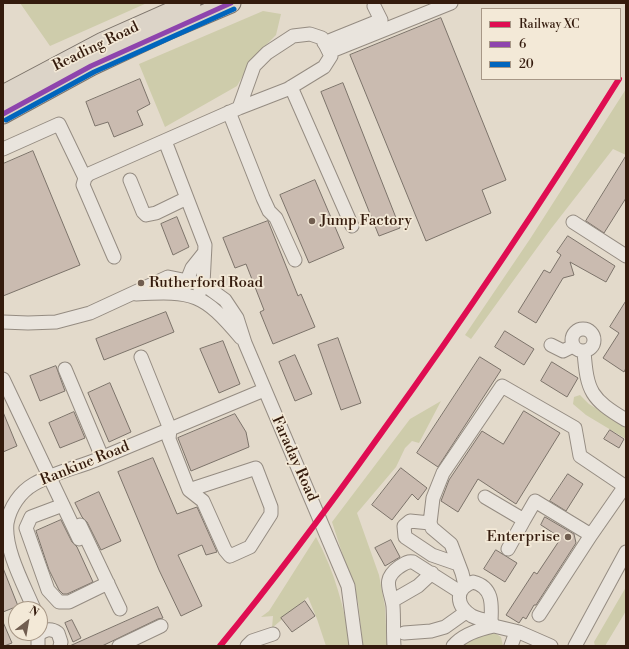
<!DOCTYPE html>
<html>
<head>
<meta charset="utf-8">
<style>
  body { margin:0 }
  #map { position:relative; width:629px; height:649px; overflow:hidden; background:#e3dacb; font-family:"Libre Bodoni",serif }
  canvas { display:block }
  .frame { position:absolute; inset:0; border:4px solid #341b0d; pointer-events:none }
  .legend { position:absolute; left:481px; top:8px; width:140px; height:72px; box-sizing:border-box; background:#f3e9d7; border:1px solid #a79786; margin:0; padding:5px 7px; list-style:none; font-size:12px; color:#341b0d }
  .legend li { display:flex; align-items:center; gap:8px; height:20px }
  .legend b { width:20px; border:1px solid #a79786 }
  .north { position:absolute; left:8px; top:601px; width:40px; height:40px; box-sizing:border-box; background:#f3e9d7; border:1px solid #a79786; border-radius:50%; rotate:31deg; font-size:11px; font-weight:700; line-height:16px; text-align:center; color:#341b0d }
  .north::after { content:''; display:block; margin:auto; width:14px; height:18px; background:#715e50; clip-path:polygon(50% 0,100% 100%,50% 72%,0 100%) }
</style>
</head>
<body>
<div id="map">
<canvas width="629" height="649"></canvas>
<div class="frame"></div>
<ul class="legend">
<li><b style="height:5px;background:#df0d52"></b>Railway XC</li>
<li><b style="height:5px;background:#8e44ad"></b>6</li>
<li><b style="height:5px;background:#0065bd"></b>20</li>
</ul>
<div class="north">N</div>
</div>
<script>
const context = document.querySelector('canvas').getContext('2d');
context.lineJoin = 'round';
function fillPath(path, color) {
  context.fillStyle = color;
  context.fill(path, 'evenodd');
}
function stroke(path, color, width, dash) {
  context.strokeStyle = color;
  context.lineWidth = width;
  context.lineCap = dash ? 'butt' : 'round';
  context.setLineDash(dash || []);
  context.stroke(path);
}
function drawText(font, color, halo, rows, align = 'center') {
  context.font = font + ' "Libre Bodoni",serif';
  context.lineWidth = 3.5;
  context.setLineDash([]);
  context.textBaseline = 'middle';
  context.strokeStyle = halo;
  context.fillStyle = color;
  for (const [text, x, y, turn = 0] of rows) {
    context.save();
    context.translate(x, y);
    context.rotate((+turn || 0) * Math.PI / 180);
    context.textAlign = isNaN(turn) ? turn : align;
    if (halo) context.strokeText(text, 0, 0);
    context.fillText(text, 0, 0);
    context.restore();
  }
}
const green = new Path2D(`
  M 20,3 L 147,3 L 50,46 Z
  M 263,11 L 281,14 L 276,35 L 253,58 L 237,86 L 165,127 L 139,64 Z
  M 626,89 L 626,155 L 613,149 L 550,230 L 471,339 L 465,335 L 530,239 Z
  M 580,395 L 589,404 L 626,427 L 626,439 L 586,415 L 573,404 L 574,397 Z
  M 441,401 L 419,443 L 412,441 L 405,448 L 396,467 L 357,513 L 379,575 L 385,607 L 387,646 L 363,646 L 358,602 L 332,522 L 410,419 Z
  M 316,537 C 335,572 344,608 351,646 L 326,646 L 317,619 L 308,597 L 272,628 L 273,616 L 261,617 L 269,611 Z
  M 626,587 L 626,611 L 605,646 L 595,646 L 594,642 Z
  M 484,626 L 501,637 L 503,646 L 457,646 Z`);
const building = new Path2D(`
  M 441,18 L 506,180 L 482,190 L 491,213 L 426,241 L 350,55 Z
  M 140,79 L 150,104 L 137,111 L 143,125 L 114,137 L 108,122 L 95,126 L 86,102 Z
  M 343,83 L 400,228 L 379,236 L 321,92 Z
  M 33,151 L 80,265 L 3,296 L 3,164 Z
  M 626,156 L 626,198 L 604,233 L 586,221 Z
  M 315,180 L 344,248 L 309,263 L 280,195 Z
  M 177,217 L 189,247 L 173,255 L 161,224 Z
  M 268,221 L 298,296 L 301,294 L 315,327 L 273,344 L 260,312 L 264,310 L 246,264 L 235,268 L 223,238 Z
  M 568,236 L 615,266 L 606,282 L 570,262 L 574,275 L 563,278 L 536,323 L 518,312 L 544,270 L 550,273 L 561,255 L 557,252 Z
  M 626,301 L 626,368 L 624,372 L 603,358 L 619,333 L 610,327 Z
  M 166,312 L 174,332 L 104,360 L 96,339 Z
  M 505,331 L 534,349 L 524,365 L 495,347 Z
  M 338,338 L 361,403 L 341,410 L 318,345 Z
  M 223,341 L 240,384 L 219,393 L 200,349 Z
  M 295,355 L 312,394 L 295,401 L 279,362 Z
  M 480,357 L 501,370 L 438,467 L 417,453 Z
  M 552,362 L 578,378 L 567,397 L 541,381 Z
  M 56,366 L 65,391 L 40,401 L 30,376 Z
  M 110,383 L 131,432 L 109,442 L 88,393 Z
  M 524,411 L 560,433 L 516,504 L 478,479 L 458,512 L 441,501 L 449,480 L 482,431 L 503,444 Z
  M 3,412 L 17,446 L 3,452 Z
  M 74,412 L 85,438 L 60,448 L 49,423 Z
  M 235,414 L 246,432 L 249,447 L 191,471 L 178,438 Z
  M 610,430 L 624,439 L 619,448 L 604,439 Z
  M 153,458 L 177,514 L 197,507 L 217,552 L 206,555 L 202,545 L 178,555 L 202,606 L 181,616 L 159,570 L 118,472 Z
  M 401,468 L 427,488 L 418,500 L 412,494 L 392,520 L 372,505 Z
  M 568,474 L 583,484 L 566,511 L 550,501 Z
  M 99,492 L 121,541 L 101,550 L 87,522 L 82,517 L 75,503 Z
  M 545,517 L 574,534 L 576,543 L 536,605 L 534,605 L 526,619 L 523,617 L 519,623 L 506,615 L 534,572 L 537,574 L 561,538 L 541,525 Z
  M 61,520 L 72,542 L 77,547 L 93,582 L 67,594 L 63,594 L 59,590 L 49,570 L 36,531 Z
  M 391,540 L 400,557 L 385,566 L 375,548 Z
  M 496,550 L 517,563 L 505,582 L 484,569 Z
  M 3,568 L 18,606 L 3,612 Z
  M 305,601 L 315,616 L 292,632 L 281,618 Z
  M 158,607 L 163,618 L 158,619 L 102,646 L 70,646 Z
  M 72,620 L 81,638 L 73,642 L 65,623 Z
  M 3,622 L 12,643 L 4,646 L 3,646 Z`);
const minor = new Path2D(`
  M 324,43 L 381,20 L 374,6
  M 329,52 L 451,3
  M 291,87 L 352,226
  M 229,112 L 263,198 L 269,211 L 276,218 L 295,260
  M 165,141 L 205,245 L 203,284 L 197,298
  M 3,149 L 59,124 L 85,178
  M 130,180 L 143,212 L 146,215 L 156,213 L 187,198
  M 573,222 L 626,256
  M 114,257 L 83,185 L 85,178 L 89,174 L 239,108 L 288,89 L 324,67 L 331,56 L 322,38 L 310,34 L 293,36 L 267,53 L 254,66 L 239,108
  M 184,288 L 192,268 L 204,253
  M 136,294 C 194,291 203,293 241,338
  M 3,322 L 28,323 L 56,322 L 90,313 L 168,277 L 203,284 L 225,300 L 237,318 L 245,343 L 348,586 L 356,646
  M572 340a11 11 0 1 1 22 0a11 11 0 1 1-22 0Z
  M 551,345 L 563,351 L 573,346
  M 584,351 C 587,392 591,399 626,420
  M 141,357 L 170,429 L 169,439 L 189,490 L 203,501 L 225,550 L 230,556 L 250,547 L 271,514 L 271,507 L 256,468 L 189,490
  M 65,369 L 102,457
  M 3,379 L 79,539
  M 485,497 L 524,520 L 535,501 L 591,535 L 625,486
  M 63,505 L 31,517 L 26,528 L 48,590 L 59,602 L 69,602 L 108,583
  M 430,523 L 410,521 L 404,526 L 405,537 L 432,555 L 458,564
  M 80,525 L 120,609
  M 508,549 L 524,520
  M 473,582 C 493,587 492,604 491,621 C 484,620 478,619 472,616 C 456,606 454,589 473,582 Z
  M 465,585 L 462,573 L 451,544 L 432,528 L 430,523 L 433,498 L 443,473 L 502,386 L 575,428 L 580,456 L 626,487
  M 392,601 L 418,586 L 432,573
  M 34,609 C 24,585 4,549 7,523 C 10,507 20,492 34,484 C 53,473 76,468 96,460 C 152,437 208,413 264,390
  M 539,615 L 591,535
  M 491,621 L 494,626 L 519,632 L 551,646
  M 404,633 L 431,631 L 445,627 L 466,612
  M 38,646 L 38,636 C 43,629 51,628 58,633 L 61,642 L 60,646
  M 119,646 L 161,626
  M 247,646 L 252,641 L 273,634
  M 394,646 C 393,633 394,619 393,606 C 391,590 381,580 399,567 C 404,564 407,561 413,562 L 460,592
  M 453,646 C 462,635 480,629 494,626
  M 511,646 L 516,632
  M 575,646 L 626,552`);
const highway = new Path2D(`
  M 3,95 L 103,42 L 191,3
  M 3,114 L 91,66 L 170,29 L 231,3`);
const bus1 = new Path2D(`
  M 3,114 L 91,66 L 231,3`);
const bus2 = new Path2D(`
  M 6,120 L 94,72 L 234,9`);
const rail1 = new Path2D(`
  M 220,646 C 277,577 330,505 382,432 C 465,317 544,199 619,79`);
const markers = [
  [312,221,4,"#715e50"],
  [141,283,4,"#715e50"],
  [568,537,4,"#715e50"]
];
const streetNames = [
  ["Reading Road",96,47,-26],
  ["Faraday Road",294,459,66],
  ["Rankine Road",85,464,-22]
];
const poiNames = [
  ["Jump Factory",320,221],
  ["Rutherford Road",149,283],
  ["Enterprise",560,537,"right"]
];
fillPath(green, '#ceccab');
fillPath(building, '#cabbb0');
stroke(building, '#7c736a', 1);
stroke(minor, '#958c82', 15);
stroke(highway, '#7c736a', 21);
stroke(minor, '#e9e4dd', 13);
stroke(highway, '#dcd4c8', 19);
stroke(bus1, '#8e44ad', 5);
stroke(bus2, '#0065bd', 5);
stroke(rail1, '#df0d52', 6);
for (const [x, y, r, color] of markers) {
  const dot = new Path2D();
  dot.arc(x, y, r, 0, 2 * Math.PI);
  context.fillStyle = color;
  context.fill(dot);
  stroke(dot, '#f3e9d7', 1.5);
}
drawText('15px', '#341b0d', '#f3e9d7', streetNames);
drawText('15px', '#341b0d', '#f3e9d7', poiNames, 'left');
</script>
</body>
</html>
